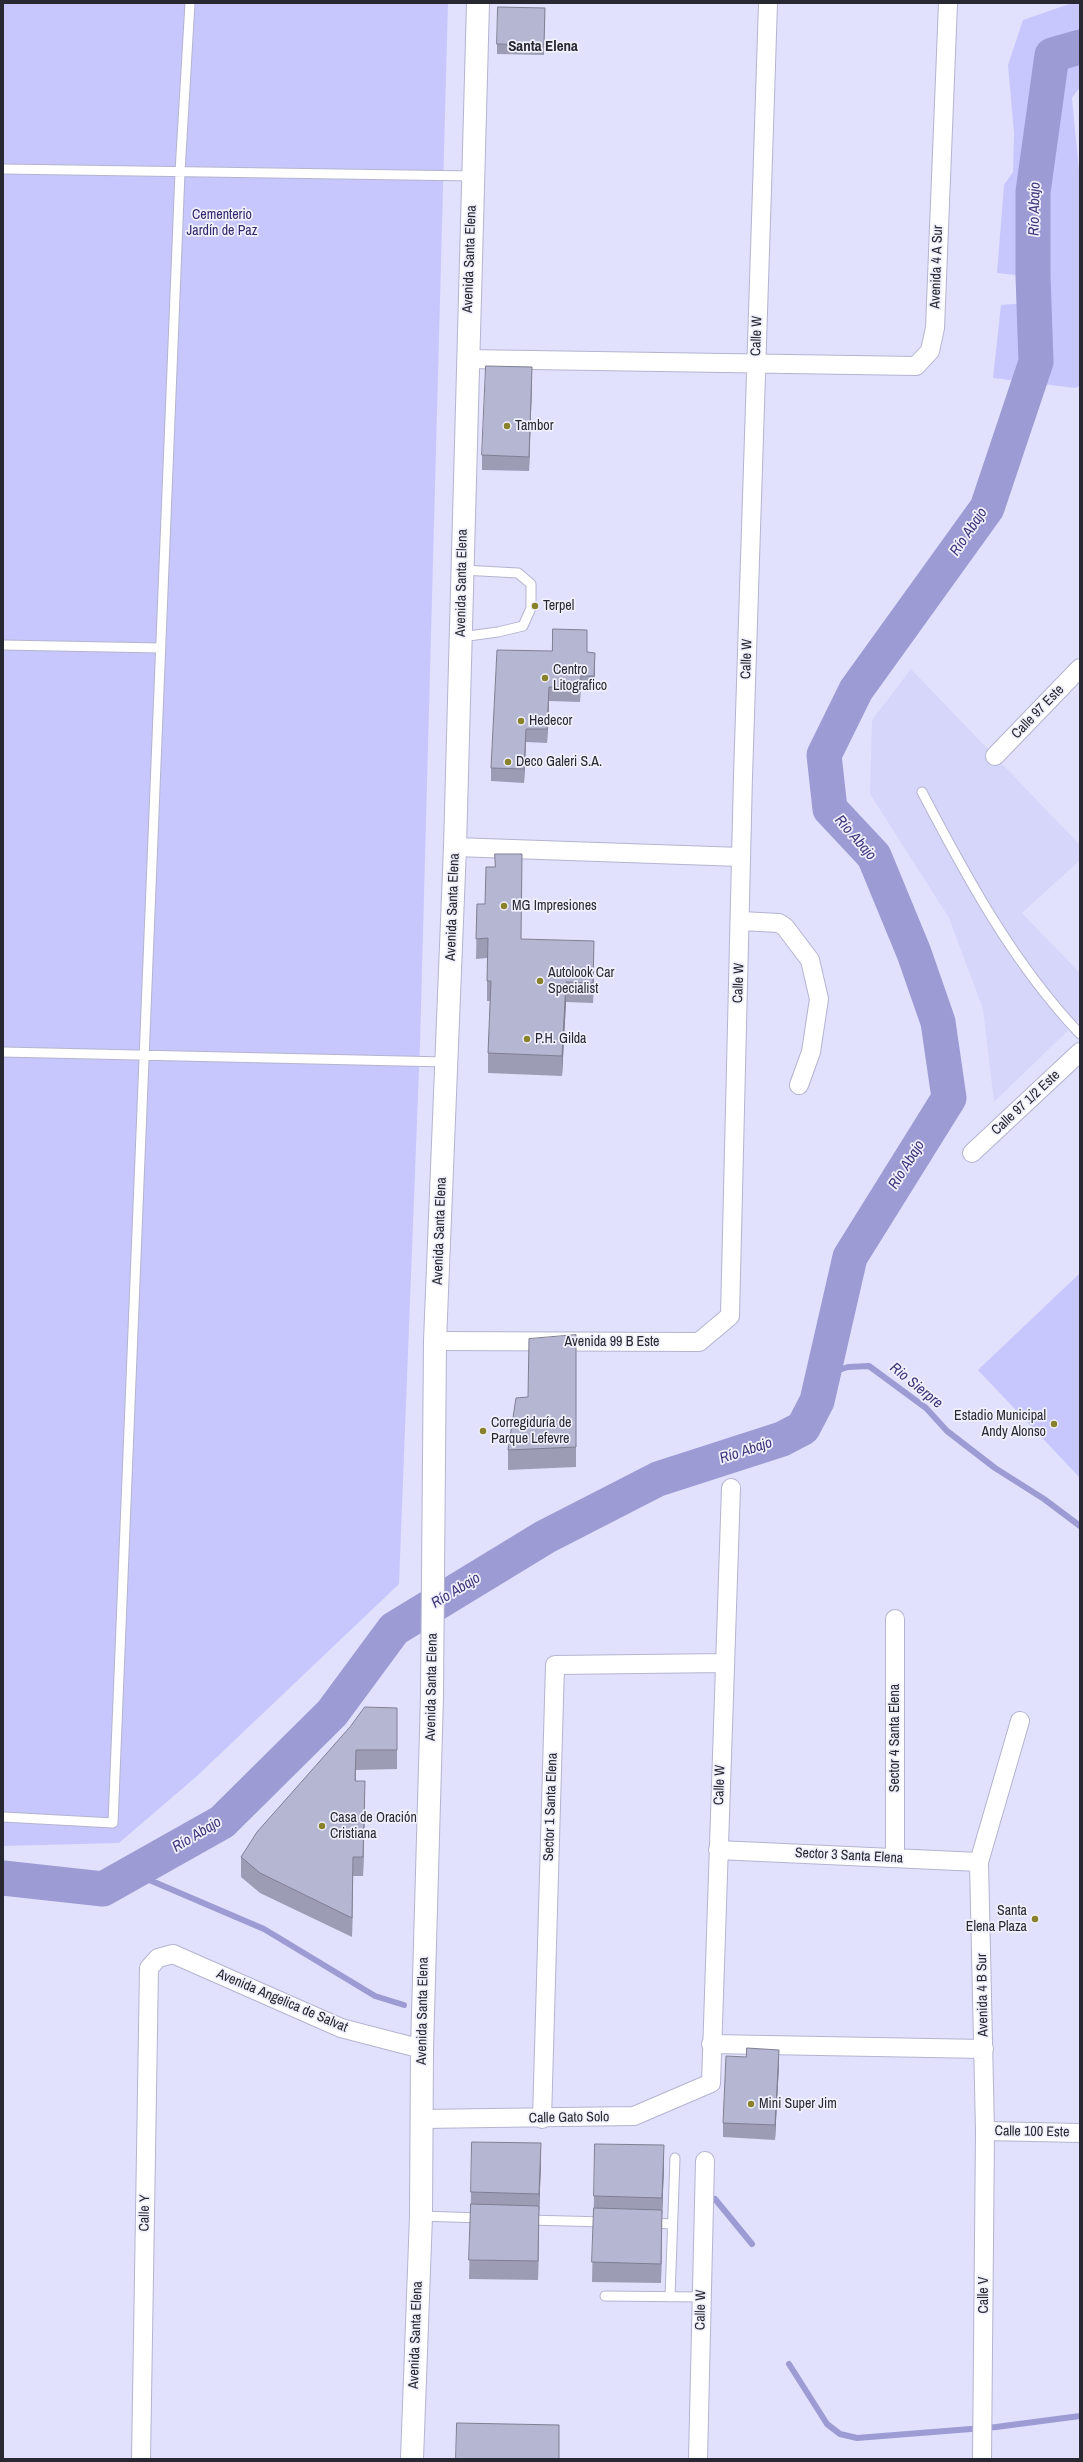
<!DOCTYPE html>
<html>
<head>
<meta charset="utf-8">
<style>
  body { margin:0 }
  #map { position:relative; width:1083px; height:2462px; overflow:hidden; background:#e1e1fe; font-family:"Archivo Narrow",sans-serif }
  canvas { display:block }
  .frame { position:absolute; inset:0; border:4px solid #282832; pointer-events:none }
</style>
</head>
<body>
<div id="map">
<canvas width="1083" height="2462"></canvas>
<div class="frame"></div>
</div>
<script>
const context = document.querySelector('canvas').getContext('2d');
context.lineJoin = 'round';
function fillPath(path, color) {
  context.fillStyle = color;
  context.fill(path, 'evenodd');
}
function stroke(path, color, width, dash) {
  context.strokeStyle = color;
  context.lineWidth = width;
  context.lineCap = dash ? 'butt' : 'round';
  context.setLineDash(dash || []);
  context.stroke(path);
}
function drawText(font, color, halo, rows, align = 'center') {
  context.font = font + ' "Archivo Narrow",sans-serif';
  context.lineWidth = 3.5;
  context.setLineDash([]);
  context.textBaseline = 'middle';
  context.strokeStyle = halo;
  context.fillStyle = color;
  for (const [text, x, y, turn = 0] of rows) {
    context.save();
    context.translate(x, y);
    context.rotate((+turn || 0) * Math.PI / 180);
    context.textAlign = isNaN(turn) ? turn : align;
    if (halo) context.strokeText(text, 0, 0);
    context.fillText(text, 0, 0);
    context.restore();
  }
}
const built = new Path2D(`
  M 911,669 L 1080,845 L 1080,860 L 1022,913 L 1080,973 L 1080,1019 L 994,1102 L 983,1009 L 949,918 L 870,794 L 872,720 Z`);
const green = new Path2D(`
  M 3,3 L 448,3 L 420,1044 L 399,1584 L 197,1776 L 119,1843 L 3,1846 Z
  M 1072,3 L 1080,3 L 1080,87 L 1072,98 L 1080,181 L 1080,386 L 1075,388 L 993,378 L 1001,305 L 1025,303 L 1024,276 L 997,273 L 1004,185 L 1013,172 L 1014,133 L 1008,65 L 1023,20 Z
  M 1080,1273 L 1080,1478 L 978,1370 Z`);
const stream = new Path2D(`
  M 823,1375 L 848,1367 L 869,1366 L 926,1408 L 947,1431 L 995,1468 L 1044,1499 L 1080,1526
  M 133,1873 L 264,1929 L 375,1996 L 404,2005
  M 715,2199 L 752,2244
  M 789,2364 L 827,2424 L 840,2434 L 857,2438 L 996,2427 L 1080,2416`);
const river = new Path2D(`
  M 3,1878 L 103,1889 L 222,1822 L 332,1713 L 394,1629 L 545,1537 L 658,1479 L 782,1439 L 803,1428 L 817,1401 L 850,1257 L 949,1098 L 938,1022 L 914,953 L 874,856 L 830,809 L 824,755 L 856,690 L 987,508 L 1036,362 L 1033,276 L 1033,192 L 1052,55 L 1080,47`);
const lane = new Path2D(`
  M 3,169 L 473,176
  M 461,637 L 498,632 L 523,626 L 531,608 L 531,584 L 518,573 L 462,570
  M 3,645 L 161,648
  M 922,792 C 967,878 1013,963 1080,1034
  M 3,1052 L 446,1062
  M 3,1817 L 113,1823 L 180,172 L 190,3
  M 421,2216 L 481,2218
  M 528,2220 L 605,2222
  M 650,2223 L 672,2224
  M 605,2296 L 702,2297
  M 670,2297 L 675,2158`);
const street = new Path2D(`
  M 467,359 L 916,366 L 930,351 L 935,328 L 948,3
  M 995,756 L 1080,668
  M 455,847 L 741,857
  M 741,921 L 779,923 L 785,927 L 810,960 L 819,999 L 811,1052 L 799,1085
  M 972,1153 L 1080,1052
  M 435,1341 L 699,1342 L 730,1316 L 743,776 L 768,3
  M 895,1619 L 895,1858
  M 718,1850 L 979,1862
  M 711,2044 L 984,2049
  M 421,2119 L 634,2116 L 711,2083 L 731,1488
  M 542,2119 L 555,1665 L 724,1663
  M 985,2131 L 1080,2133
  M 141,2459 L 149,1968 L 158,1958 L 173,1954 L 341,2028 L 422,2049
  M 698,2459 L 705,2161
  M 982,2459 L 985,2131 L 979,1862 L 1020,1721`);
const secondary = new Path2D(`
  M 412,2459 L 421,2216 L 422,2049 L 432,1696 L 435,1341 L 455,847 L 478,3`);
const wall = new Path2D(`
  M 545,8 L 544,55 L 497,54 L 497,44 Z
  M 532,382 L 529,471 L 482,470 L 482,455 Z
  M 552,651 L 587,652 L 595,666 L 594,690 L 581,689 L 580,702 L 549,701 L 547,743 L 526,742 L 524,783 L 491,781 L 491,768 Z
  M 477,904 L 521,939 L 594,961 L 593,1003 L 566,1002 L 562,1076 L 488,1073 L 488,1053 L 490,1001 L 487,1001 L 487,958 L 476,959 Z
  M 576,1335 L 576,1467 L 508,1470 L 508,1450 L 528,1397 Z
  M 397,1708 L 397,1769 L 356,1770 L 356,1781 L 365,1801 L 363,1876 L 353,1876 L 352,1937 L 260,1893 L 241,1877 L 241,1857 Z
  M 779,2064 L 775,2140 L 723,2137 L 723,2123 Z
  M 541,2162 L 539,2214 L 538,2280 L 469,2279 L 471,2192 Z
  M 664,2165 L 662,2218 L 661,2283 L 592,2282 L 594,2196 Z`);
const shadedWall = new Path2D(`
  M 532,367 L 532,382 L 529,471 L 529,457 Z
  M 595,653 L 595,666 L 594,690 L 594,676 Z
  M 549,687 L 549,701 L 547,743 L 547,729 Z
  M 526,729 L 526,742 L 524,783 L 524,769 Z
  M 594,941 L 594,961 L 593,1003 L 593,983 Z
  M 566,982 L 566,1002 L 562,1076 L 562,1056 Z
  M 365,1781 L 365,1801 L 363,1876 L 363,1857 Z
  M 353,1857 L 353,1876 L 352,1937 L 352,1918 Z
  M 779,2050 L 779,2064 L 775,2140 L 775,2125 Z
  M 541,2143 L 541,2162 L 539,2214 L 539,2194 Z
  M 664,2145 L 664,2165 L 662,2218 L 662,2198 Z
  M 539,2206 L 539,2226 L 538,2280 L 538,2261 Z
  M 662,2210 L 662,2230 L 661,2283 L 661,2264 Z`);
const building = new Path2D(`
  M 498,7 L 545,8 L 544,45 L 497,44 Z
  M 486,366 L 532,367 L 529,457 L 482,455 Z
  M 553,629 L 587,630 L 587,652 L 595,653 L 594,676 L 581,676 L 580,688 L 549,687 L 547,729 L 526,729 L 524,769 L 491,768 L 497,650 L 552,651 Z
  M 495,854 L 522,854 L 521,939 L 594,941 L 593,983 L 566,982 L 562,1056 L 488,1053 L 491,981 L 487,981 L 488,938 L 476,939 L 477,904 L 485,904 L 486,867 L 495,867 Z
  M 576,1335 L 576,1447 L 508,1450 L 516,1398 L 528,1397 L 529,1339 Z
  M 365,1707 L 397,1708 L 397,1750 L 356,1750 L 355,1781 L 365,1781 L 363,1857 L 353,1857 L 352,1918 L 260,1873 L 241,1857 L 257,1832 L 350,1727 Z
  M 747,2048 L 779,2050 L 775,2125 L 723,2123 L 726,2056 L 746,2057 Z
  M 472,2142 L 541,2143 L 539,2194 L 471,2192 Z
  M 595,2144 L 664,2145 L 662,2198 L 594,2196 Z
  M 471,2204 L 539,2206 L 538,2261 L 469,2260 Z
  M 594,2208 L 662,2210 L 661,2264 L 592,2262 Z
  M 457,2423 L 559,2425 L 559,2459 L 456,2459 Z`);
const markers = [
  [507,426,4,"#89822a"],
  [535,606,4,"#89822a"],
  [545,678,4,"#89822a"],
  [521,721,4,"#89822a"],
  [508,762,4,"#89822a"],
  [504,906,4,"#89822a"],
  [540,981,4,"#89822a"],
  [527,1039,4,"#89822a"],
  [1054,1424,4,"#89822a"],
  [483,1431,4,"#89822a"],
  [322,1826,4,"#89822a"],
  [1035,1919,4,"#89822a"],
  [751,2104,4,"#89822a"]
];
const parkNames = [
  ["Cementerio",222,215],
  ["Jardín de Paz",222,231]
];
const streetNames = [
  ["Avenida Santa Elena",470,259,-88],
  ["Avenida 4 A Sur",937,267,-88],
  ["Calle W",757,336,-88],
  ["Avenida Santa Elena",462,583,-89],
  ["Calle W",747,659,-88],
  ["Calle 97 Este",1038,712,-46],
  ["Avenida Santa Elena",453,907,-88],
  ["Calle W",739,983,-88],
  ["Calle 97 1/2 Este",1026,1103,-43],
  ["Avenida Santa Elena",440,1231,-88],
  ["Avenida 99 B Este",612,1342],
  ["Avenida Santa Elena",432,1687,-89],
  ["Sector 4 Santa Elena",895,1738,-90],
  ["Calle W",720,1785,-88],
  ["Sector 1 Santa Elena",551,1807,-88],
  ["Sector 3 Santa Elena",849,1856,3],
  ["Avenida 4 B Sur",983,1995,-91],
  ["Avenida Angelica de Salvat",282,2001,23],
  ["Avenida Santa Elena",423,2011,-89],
  ["Calle Gato Solo",569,2118,-1],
  ["Calle 100 Este",1032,2132,1],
  ["Calle Y",145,2213,-89],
  ["Calle V",984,2295,-90],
  ["Calle W",701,2310,-89],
  ["Avenida Santa Elena",416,2335,-88]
];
const poiNames = [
  ["Tambor",515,426],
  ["Terpel",543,606],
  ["Centro",553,670],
  ["Litografico",553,686],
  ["Hedecor",529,721],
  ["Deco Galeri S.A.",516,762],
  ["MG Impresiones",512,906],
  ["Autolook Car",548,973],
  ["Specialist",548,989],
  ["P.H. Gilda",535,1039],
  ["Estadio Municipal",1046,1416,"right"],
  ["Andy Alonso",1046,1432,"right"],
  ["Corregiduría de",491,1423],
  ["Parque Lefevre",491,1439],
  ["Casa de Oración",330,1818],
  ["Cristiana",330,1834],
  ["Santa",1027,1911,"right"],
  ["Elena Plaza",1027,1927,"right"],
  ["Mini Super Jim",759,2104]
];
const neighbourhoodNames = [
  ["Santa Elena",543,47]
];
const waterNames = [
  ["Río Abajo",1035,209,-89],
  ["Río Abajo",969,532,-56],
  ["Río Abajo",855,838,49],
  ["Río Abajo",907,1165,-58],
  ["Rio Sierpre",916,1386,39],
  ["Río Abajo",746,1451,-18],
  ["Río Abajo",456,1591,-31],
  ["Río Abajo",197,1835,-31]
];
fillPath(built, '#d6d6fa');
fillPath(green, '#c7c7fd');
stroke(stream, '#9c9bd4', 6);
stroke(river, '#9c9bd4', 35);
stroke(lane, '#b4b4d0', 11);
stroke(street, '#b4b4d0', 20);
stroke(secondary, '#b4b4d0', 24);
stroke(lane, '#fff', 9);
stroke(street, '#fff', 18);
stroke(secondary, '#fff', 22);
fillPath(wall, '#9c9db5');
fillPath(shadedWall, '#7f7f93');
fillPath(building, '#b5b6d2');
stroke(building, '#7f7f93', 1);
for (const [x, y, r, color] of markers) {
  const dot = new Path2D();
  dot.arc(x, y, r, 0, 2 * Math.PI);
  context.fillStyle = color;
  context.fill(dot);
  stroke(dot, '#f0f0fc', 1.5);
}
drawText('14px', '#32296c', '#f0f0fc', parkNames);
drawText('14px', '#282832', '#f0f0fc', streetNames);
drawText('14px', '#282832', '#f0f0fc', poiNames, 'left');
drawText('bold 15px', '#282832', '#f0f0fc', neighbourhoodNames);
drawText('italic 15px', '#3e367b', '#f0f0fc', waterNames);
</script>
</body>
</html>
